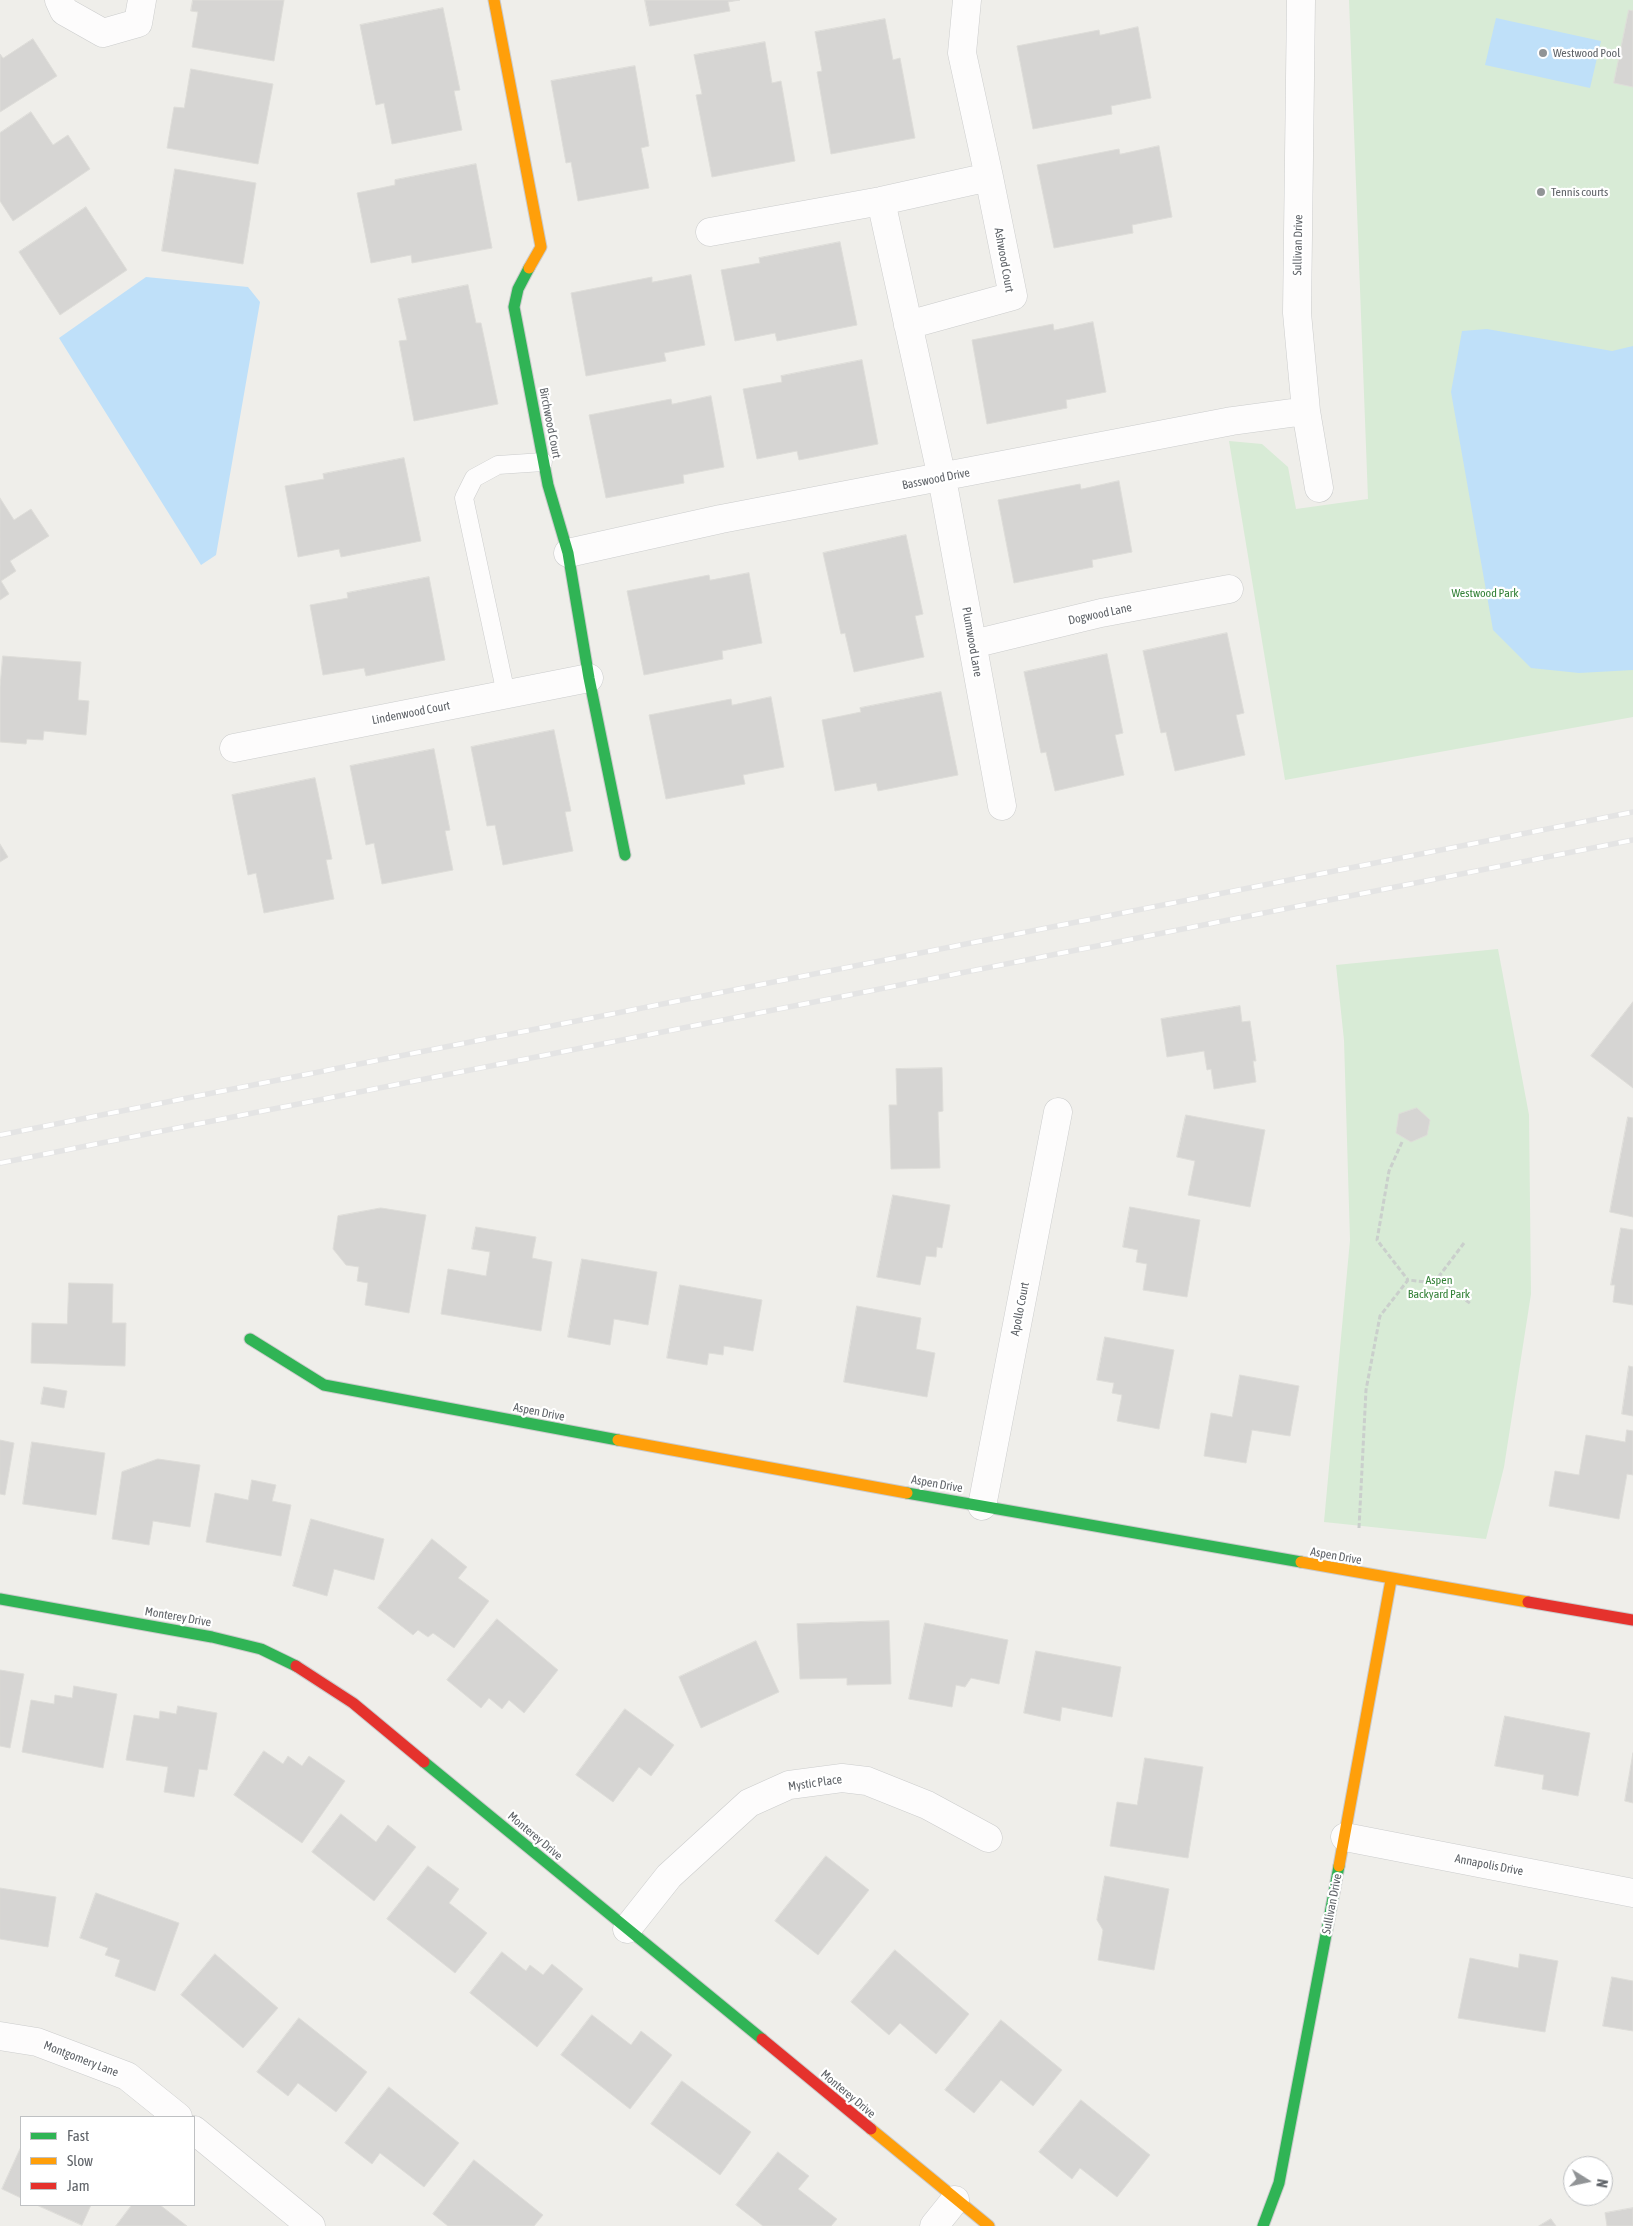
<!DOCTYPE html>
<html>
<head>
<meta charset="utf-8">
<style>
  body { margin:0 }
  #map { position:relative; width:1633px; height:2226px; overflow:hidden; background:#efeeea; font-family:"Asap Condensed",sans-serif }
  canvas { display:block }
  .legend { position:absolute; left:20px; top:2116px; width:175px; height:90px; box-sizing:border-box; background:#fff; border:1px solid #bfc1c3; margin:0; padding:6px 9px; list-style:none; font-size:15px; color:#5f6368 }
  .legend li { display:flex; align-items:center; gap:10px; height:25px }
  .legend b { width:25px; border:1px solid #bfc1c3 }
  .north { position:absolute; left:1563px; top:2156px; width:50px; height:50px; box-sizing:border-box; background:#fff; border:1px solid #bfc1c3; border-radius:50%; rotate:100deg; font-size:14px; font-weight:700; line-height:20px; text-align:center; color:#5f6368 }
  .north::after { content:''; display:block; margin:auto; width:18px; height:22px; background:#919496; clip-path:polygon(50% 0,100% 100%,50% 72%,0 100%) }
</style>
</head>
<body>
<div id="map">
<canvas width="1633" height="2226"></canvas>
<ul class="legend">
<li><b style="height:6px;background:#30b455"></b>Fast</li>
<li><b style="height:6px;background:#ff9f0a"></b>Slow</li>
<li><b style="height:6px;background:#e5322d"></b>Jam</li>
</ul>
<div class="north">N</div>
</div>
<script>
const context = document.querySelector('canvas').getContext('2d');
context.lineJoin = 'round';
function fillPath(path, color) {
  context.fillStyle = color;
  context.fill(path, 'evenodd');
}
function stroke(path, color, width, dash) {
  context.strokeStyle = color;
  context.lineWidth = width;
  context.lineCap = dash ? 'butt' : 'round';
  context.setLineDash(dash || []);
  context.stroke(path);
}
function drawText(font, color, halo, rows, align = 'center') {
  context.font = font + ' "Asap Condensed",sans-serif';
  context.lineWidth = 4.5;
  context.setLineDash([]);
  context.textBaseline = 'middle';
  context.strokeStyle = halo;
  context.fillStyle = color;
  for (const [text, x, y, turn = 0] of rows) {
    context.save();
    context.translate(x, y);
    context.rotate((+turn || 0) * Math.PI / 180);
    context.textAlign = isNaN(turn) ? turn : align;
    if (halo) context.strokeText(text, 0, 0);
    context.fillText(text, 0, 0);
    context.restore();
  }
}
const green = new Path2D(`
  M 1349,0 L 1633,0 L 1633,717 L 1285,780 L 1229,441 L 1262,444 L 1288,467 L 1296,509 L 1368,499 Z
  M 1498,949 L 1529,1115 L 1531,1294 L 1504,1467 L 1486,1539 L 1324,1522 L 1350,1240 L 1344,1040 L 1336,965 Z`);
const water = new Path2D(`
  M 1496,18 L 1601,41 L 1590,88 L 1485,65 Z
  M 146,277 L 248,287 L 260,302 L 216,555 L 201,565 L 59,338 Z
  M 1487,329 L 1612,351 L 1633,346 L 1633,670 L 1579,673 L 1531,668 L 1493,630 L 1451,392 L 1462,331 Z`);
const building = new Path2D(`
  M 193,0 L 284,0 L 274,61 L 192,47 L 198,12 L 191,11 Z
  M 645,0 L 740,0 L 728,2 L 730,11 L 650,26 Z
  M 443,8 L 460,90 L 454,91 L 462,130 L 392,144 L 384,103 L 376,105 L 360,25 Z
  M 1629,10 L 1633,11 L 1633,87 L 1614,83 Z
  M 885,19 L 893,60 L 900,58 L 915,138 L 831,154 L 817,72 L 822,71 L 815,32 Z
  M 1138,27 L 1151,98 L 1111,106 L 1112,114 L 1033,129 L 1017,46 L 1099,30 L 1100,35 Z
  M 33,39 L 57,76 L 0,112 L 0,54 L 3,58 Z
  M 765,42 L 772,83 L 781,81 L 795,161 L 712,177 L 696,95 L 702,94 L 694,55 Z
  M 635,66 L 649,146 L 641,148 L 649,188 L 578,201 L 571,162 L 566,163 L 551,81 Z
  M 191,69 L 273,84 L 258,164 L 167,148 L 174,107 L 184,108 Z
  M 31,112 L 53,145 L 68,135 L 90,169 L 13,221 L 0,201 L 0,133 Z
  M 1159,146 L 1172,217 L 1132,225 L 1133,233 L 1054,248 L 1037,165 L 1119,149 L 1120,154 Z
  M 476,164 L 492,248 L 412,263 L 411,255 L 371,263 L 357,193 L 395,185 L 395,180 Z
  M 175,169 L 256,183 L 243,264 L 162,251 Z
  M 86,207 L 127,270 L 60,315 L 19,252 Z
  M 840,242 L 857,325 L 777,341 L 775,333 L 735,341 L 721,270 L 760,263 L 759,258 Z
  M 691,275 L 705,345 L 664,353 L 666,361 L 586,376 L 571,293 L 652,277 L 652,282 Z
  M 468,285 L 476,323 L 481,323 L 498,404 L 414,421 L 399,341 L 407,340 L 398,299 Z
  M 1093,322 L 1106,392 L 1066,400 L 1067,408 L 987,424 L 972,340 L 1053,324 L 1054,330 Z
  M 862,360 L 878,444 L 799,460 L 797,451 L 757,459 L 743,389 L 782,382 L 781,376 Z
  M 711,396 L 724,467 L 683,475 L 684,483 L 606,498 L 589,415 L 671,399 L 672,404 Z
  M 404,458 L 421,541 L 341,557 L 339,549 L 298,557 L 285,486 L 324,479 L 323,474 Z
  M 1119,481 L 1132,552 L 1092,560 L 1093,567 L 1014,583 L 998,500 L 1080,484 L 1081,489 Z
  M 0,498 L 14,520 L 31,509 L 49,536 L 10,561 L 16,571 L 1,581 L 9,594 L 0,600 Z
  M 906,535 L 923,614 L 915,616 L 924,657 L 854,672 L 845,633 L 841,634 L 823,553 Z
  M 749,573 L 762,643 L 722,651 L 723,659 L 644,675 L 627,591 L 709,575 L 710,580 Z
  M 429,577 L 445,660 L 366,676 L 364,668 L 323,675 L 310,605 L 348,598 L 347,593 Z
  M 1227,633 L 1244,713 L 1236,715 L 1245,755 L 1175,771 L 1166,732 L 1161,733 L 1143,651 Z
  M 1107,654 L 1123,733 L 1115,735 L 1124,775 L 1055,791 L 1046,752 L 1041,753 L 1024,672 Z
  M 3,656 L 81,662 L 78,700 L 89,701 L 86,735 L 44,731 L 43,740 L 27,739 L 26,744 L 0,742 L 0,687 Z
  M 941,692 L 958,775 L 878,791 L 876,783 L 835,791 L 822,720 L 861,712 L 860,708 Z
  M 771,697 L 784,767 L 743,775 L 745,784 L 666,799 L 649,715 L 731,699 L 732,705 Z
  M 554,730 L 571,811 L 565,812 L 573,851 L 503,865 L 495,825 L 487,826 L 471,747 Z
  M 434,749 L 450,830 L 445,831 L 453,870 L 382,884 L 374,843 L 366,845 L 350,766 Z
  M 315,778 L 332,859 L 326,860 L 334,899 L 264,913 L 256,873 L 248,875 L 232,795 Z
  M 0,844 L 8,857 L 0,862 Z
  M 1633,1002 L 1633,1088 L 1591,1056 Z
  M 1240,1006 L 1242,1022 L 1250,1021 L 1256,1061 L 1253,1061 L 1256,1082 L 1214,1089 L 1211,1069 L 1207,1070 L 1204,1051 L 1167,1057 L 1161,1019 Z
  M 942,1068 L 943,1111 L 938,1112 L 940,1168 L 891,1169 L 889,1105 L 897,1105 L 896,1069 Z
  M 1417,1108 L 1430,1120 L 1427,1135 L 1411,1142 L 1396,1133 L 1399,1114 Z
  M 1186,1115 L 1265,1130 L 1250,1207 L 1188,1195 L 1195,1161 L 1177,1157 Z
  M 1628,1117 L 1633,1118 L 1633,1217 L 1610,1212 Z
  M 893,1195 L 950,1205 L 942,1248 L 937,1247 L 936,1257 L 926,1256 L 920,1285 L 877,1277 Z
  M 1130,1207 L 1200,1220 L 1187,1297 L 1143,1290 L 1147,1264 L 1136,1262 L 1138,1250 L 1123,1247 Z
  M 381,1208 L 426,1215 L 409,1313 L 365,1305 L 368,1283 L 357,1281 L 359,1267 L 346,1265 L 333,1249 L 338,1216 Z
  M 476,1227 L 536,1237 L 532,1258 L 552,1262 L 541,1331 L 441,1314 L 448,1269 L 486,1276 L 490,1252 L 472,1249 Z
  M 1621,1228 L 1633,1230 L 1633,1305 L 1613,1302 L 1615,1285 L 1611,1285 Z
  M 582,1259 L 657,1272 L 648,1325 L 614,1319 L 610,1345 L 568,1337 Z
  M 69,1283 L 113,1284 L 112,1323 L 126,1323 L 125,1366 L 31,1363 L 32,1323 L 67,1324 Z
  M 680,1285 L 762,1300 L 753,1351 L 724,1346 L 723,1355 L 709,1353 L 707,1365 L 667,1358 Z
  M 857,1306 L 921,1318 L 916,1349 L 935,1353 L 927,1397 L 844,1382 Z
  M 1105,1337 L 1174,1350 L 1159,1429 L 1117,1421 L 1122,1395 L 1112,1393 L 1114,1383 L 1097,1380 Z
  M 1629,1366 L 1633,1367 L 1633,1416 L 1622,1414 Z
  M 1240,1375 L 1299,1386 L 1290,1436 L 1252,1430 L 1246,1463 L 1204,1456 L 1211,1413 L 1232,1417 Z
  M 44,1387 L 67,1391 L 64,1408 L 41,1404 Z
  M 1627,1430 L 1633,1431 L 1633,1475 L 1627,1474 L 1619,1519 L 1549,1506 L 1555,1471 L 1579,1475 L 1586,1435 L 1625,1442 Z
  M 0,1440 L 14,1443 L 5,1495 L 0,1494 Z
  M 32,1442 L 105,1453 L 96,1515 L 23,1504 Z
  M 158,1459 L 200,1465 L 190,1527 L 153,1521 L 149,1545 L 112,1539 L 122,1472 Z
  M 252,1480 L 276,1485 L 272,1501 L 291,1505 L 281,1556 L 206,1542 L 215,1493 L 248,1500 Z
  M 311,1519 L 384,1539 L 374,1580 L 334,1569 L 327,1596 L 293,1586 Z
  M 432,1539 L 467,1567 L 458,1578 L 489,1601 L 454,1648 L 433,1633 L 428,1637 L 418,1630 L 413,1635 L 378,1608 Z
  M 497,1619 L 558,1670 L 524,1713 L 509,1700 L 502,1709 L 489,1698 L 481,1708 L 447,1680 Z
  M 889,1621 L 891,1684 L 847,1685 L 847,1678 L 800,1679 L 797,1624 Z
  M 925,1623 L 1008,1640 L 999,1684 L 971,1678 L 965,1687 L 956,1685 L 952,1707 L 909,1699 Z
  M 756,1641 L 779,1692 L 701,1728 L 679,1677 Z
  M 1036,1651 L 1121,1667 L 1112,1717 L 1062,1707 L 1060,1721 L 1024,1713 Z
  M 0,1670 L 24,1674 L 10,1748 L 0,1746 Z
  M 74,1686 L 117,1694 L 103,1768 L 22,1752 L 31,1700 L 54,1704 L 55,1695 L 72,1698 Z
  M 178,1706 L 217,1713 L 207,1770 L 199,1769 L 194,1797 L 164,1792 L 168,1767 L 126,1760 L 134,1715 L 159,1719 L 160,1711 L 176,1714 Z
  M 625,1709 L 674,1745 L 651,1776 L 639,1767 L 613,1802 L 576,1775 Z
  M 1505,1716 L 1590,1733 L 1578,1796 L 1542,1789 L 1544,1775 L 1495,1766 Z
  M 264,1751 L 283,1764 L 288,1756 L 302,1766 L 309,1756 L 345,1781 L 302,1843 L 234,1795 Z
  M 1633,1753 L 1633,1803 L 1625,1801 Z
  M 1145,1758 L 1203,1767 L 1188,1858 L 1110,1846 L 1117,1802 L 1137,1805 Z
  M 341,1814 L 376,1842 L 388,1825 L 416,1847 L 374,1901 L 312,1852 Z
  M 826,1856 L 869,1890 L 818,1955 L 775,1921 Z
  M 428,1866 L 459,1889 L 449,1903 L 487,1933 L 455,1973 L 387,1919 Z
  M 1105,1876 L 1169,1889 L 1154,1970 L 1098,1960 L 1103,1930 L 1097,1920 Z
  M 0,1888 L 56,1897 L 48,1947 L 0,1939 Z
  M 96,1893 L 179,1923 L 155,1991 L 115,1976 L 120,1960 L 105,1955 L 108,1948 L 80,1938 Z
  M 895,1950 L 969,2014 L 936,2054 L 900,2023 L 889,2035 L 851,2002 Z
  M 502,1952 L 526,1971 L 530,1965 L 543,1975 L 552,1964 L 583,1989 L 537,2047 L 470,1993 Z
  M 215,1954 L 278,2008 L 243,2048 L 181,1995 Z
  M 1520,1954 L 1558,1961 L 1545,2032 L 1458,2018 L 1470,1958 L 1518,1968 Z
  M 1612,1977 L 1633,1981 L 1633,2031 L 1603,2026 Z
  M 592,2015 L 631,2045 L 641,2031 L 672,2055 L 630,2109 L 561,2055 Z
  M 299,2018 L 367,2072 L 336,2112 L 298,2083 L 288,2096 L 257,2072 Z
  M 1001,2020 L 1062,2070 L 1033,2106 L 1001,2080 L 974,2113 L 945,2090 Z
  M 682,2081 L 751,2132 L 720,2175 L 651,2124 Z
  M 389,2087 L 459,2143 L 424,2187 L 380,2153 L 372,2164 L 345,2143 Z
  M 1081,2100 L 1150,2155 L 1117,2197 L 1080,2168 L 1072,2179 L 1039,2152 Z
  M 21,2147 L 21,2198 L 2,2189 Z
  M 778,2152 L 809,2176 L 798,2189 L 837,2219 L 831,2226 L 763,2226 L 736,2205 Z
  M 474,2160 L 543,2215 L 534,2226 L 448,2226 L 433,2214 Z
  M 37,2205 L 91,2205 L 82,2225 Z
  M 132,2205 L 160,2205 L 187,2226 L 116,2226 Z
  M 1633,2208 L 1633,2226 L 1607,2226 L 1605,2213 Z
  M 1551,2219 L 1556,2226 L 1539,2226 Z`);
const path = new Path2D(`
  M 1402,1142 L 1389,1171 L 1377,1240 L 1408,1280
  M 1434,1283 L 1464,1243
  M 1359,1528 L 1366,1390 L 1380,1316 L 1408,1280 L 1444,1284 L 1471,1304`);
const lane = new Path2D(`
  M 506,694 L 464,498 L 474,478 L 498,465 L 543,462`);
const street = new Path2D(`
  M 59,0 L 64,11 L 103,33 L 138,23 L 142,0
  M 1301,0 L 1297,313 L 1306,411 L 1319,488
  M 881,201 L 942,478 L 1002,806
  M 710,232 L 881,201 L 989,177 L 962,53 L 967,0
  M 908,325 L 1013,296 L 989,177
  M 568,553 L 721,519 L 1232,421 L 1306,411
  M 973,644 L 1101,613 L 1229,589
  M 234,748 L 589,678
  M 982,1506 L 1058,1112
  M 1345,1837 L 1633,1893
  M 627,1929 L 669,1876 L 749,1803 L 789,1785 L 842,1778 L 867,1781 L 927,1805 L 988,1838
  M 0,2036 L 37,2042 L 127,2076 L 178,2117
  M 194,2130 L 311,2226
  M 934,2226 L 955,2200`);
const fast = new Path2D(`
  M 529,268 L 518,289 L 514,307 L 548,485 L 568,553 L 589,678 L 625,855
  M 250,1339 L 324,1385 L 618,1440
  M 907,1493 L 1301,1562
  M 0,1599 L 212,1637 L 261,1649 L 296,1666
  M 424,1762 L 762,2039
  M 1263,2226 L 1279,2183 L 1339,1866`);
const slow = new Path2D(`
  M 494,0 L 541,247 L 529,268
  M 618,1440 L 907,1493
  M 1301,1562 L 1528,1602
  M 1339,1866 L 1391,1580
  M 871,2129 L 989,2226`);
const jam = new Path2D(`
  M 1528,1602 L 1633,1620
  M 296,1666 L 353,1703 L 424,1762
  M 762,2039 L 871,2129`);
const rail = new Path2D(`
  M 0,1135 L 1633,812
  M 0,1163 L 1633,840`);
const markers = [
  [1543,53,5,"#919496"],
  [1541,192,5,"#919496"]
];
const poiNames = [
  ["Westwood Pool",1553,53],
  ["Tennis courts",1551,192]
];
const streetNames = [
  ["Sullivan Drive",1298,245,-89],
  ["Ashwood Court",1004,260,80],
  ["Birchwood Court",550,423,79],
  ["Basswood Drive",936,479,-11],
  ["Dogwood Lane",1100,614,-12],
  ["Plumwood Lane",972,642,80],
  ["Lindenwood Court",411,713,-11],
  ["Apollo Court",1020,1309,-79],
  ["Aspen Drive",539,1412,11],
  ["Aspen Drive",937,1484,10],
  ["Aspen Drive",1336,1556,10],
  ["Monterey Drive",178,1617,10],
  ["Mystic Place",815,1783,-8],
  ["Monterey Drive",535,1836,40],
  ["Annapolis Drive",1489,1865,11],
  ["Sullivan Drive",1332,1904,-79],
  ["Montgomery Lane",81,2059,21],
  ["Monterey Drive",848,2094,40]
];
const parkNames = [
  ["Westwood Park",1485,593],
  ["Aspen",1439,1280],
  ["Backyard Park",1439,1294]
];
fillPath(green, '#d8ebd6');
fillPath(water, '#bfe0f9');
fillPath(building, '#d6d5d3');
stroke(building, '#deddd9', 1);
stroke(lane, '#cbcccc', 19);
stroke(street, '#cbcccc', 29);
stroke(fast, '#cacacb', 13);
stroke(slow, '#cacacb', 13);
stroke(jam, '#cacacb', 13);
stroke(path, '#cacfcc', 3, [5, 2.5]);
stroke(lane, '#fdfcfc', 18);
stroke(street, '#fdfcfc', 28);
stroke(fast, '#30b455', 11);
stroke(slow, '#ff9f0a', 11);
stroke(jam, '#e5322d', 11);
stroke(rail, '#e4e4e4', 5.5);
stroke(rail, '#fff', 4, [11]);
for (const [x, y, r, color] of markers) {
  const dot = new Path2D();
  dot.arc(x, y, r, 0, 2 * Math.PI);
  context.fillStyle = color;
  context.fill(dot);
  stroke(dot, '#fff', 2);
}
drawText('12px', '#5f6368', '#fff', poiNames, 'left');
drawText('12px', '#5f6368', '#fff', streetNames);
drawText('12px', '#348238', '#fff', parkNames);
</script>
</body>
</html>
